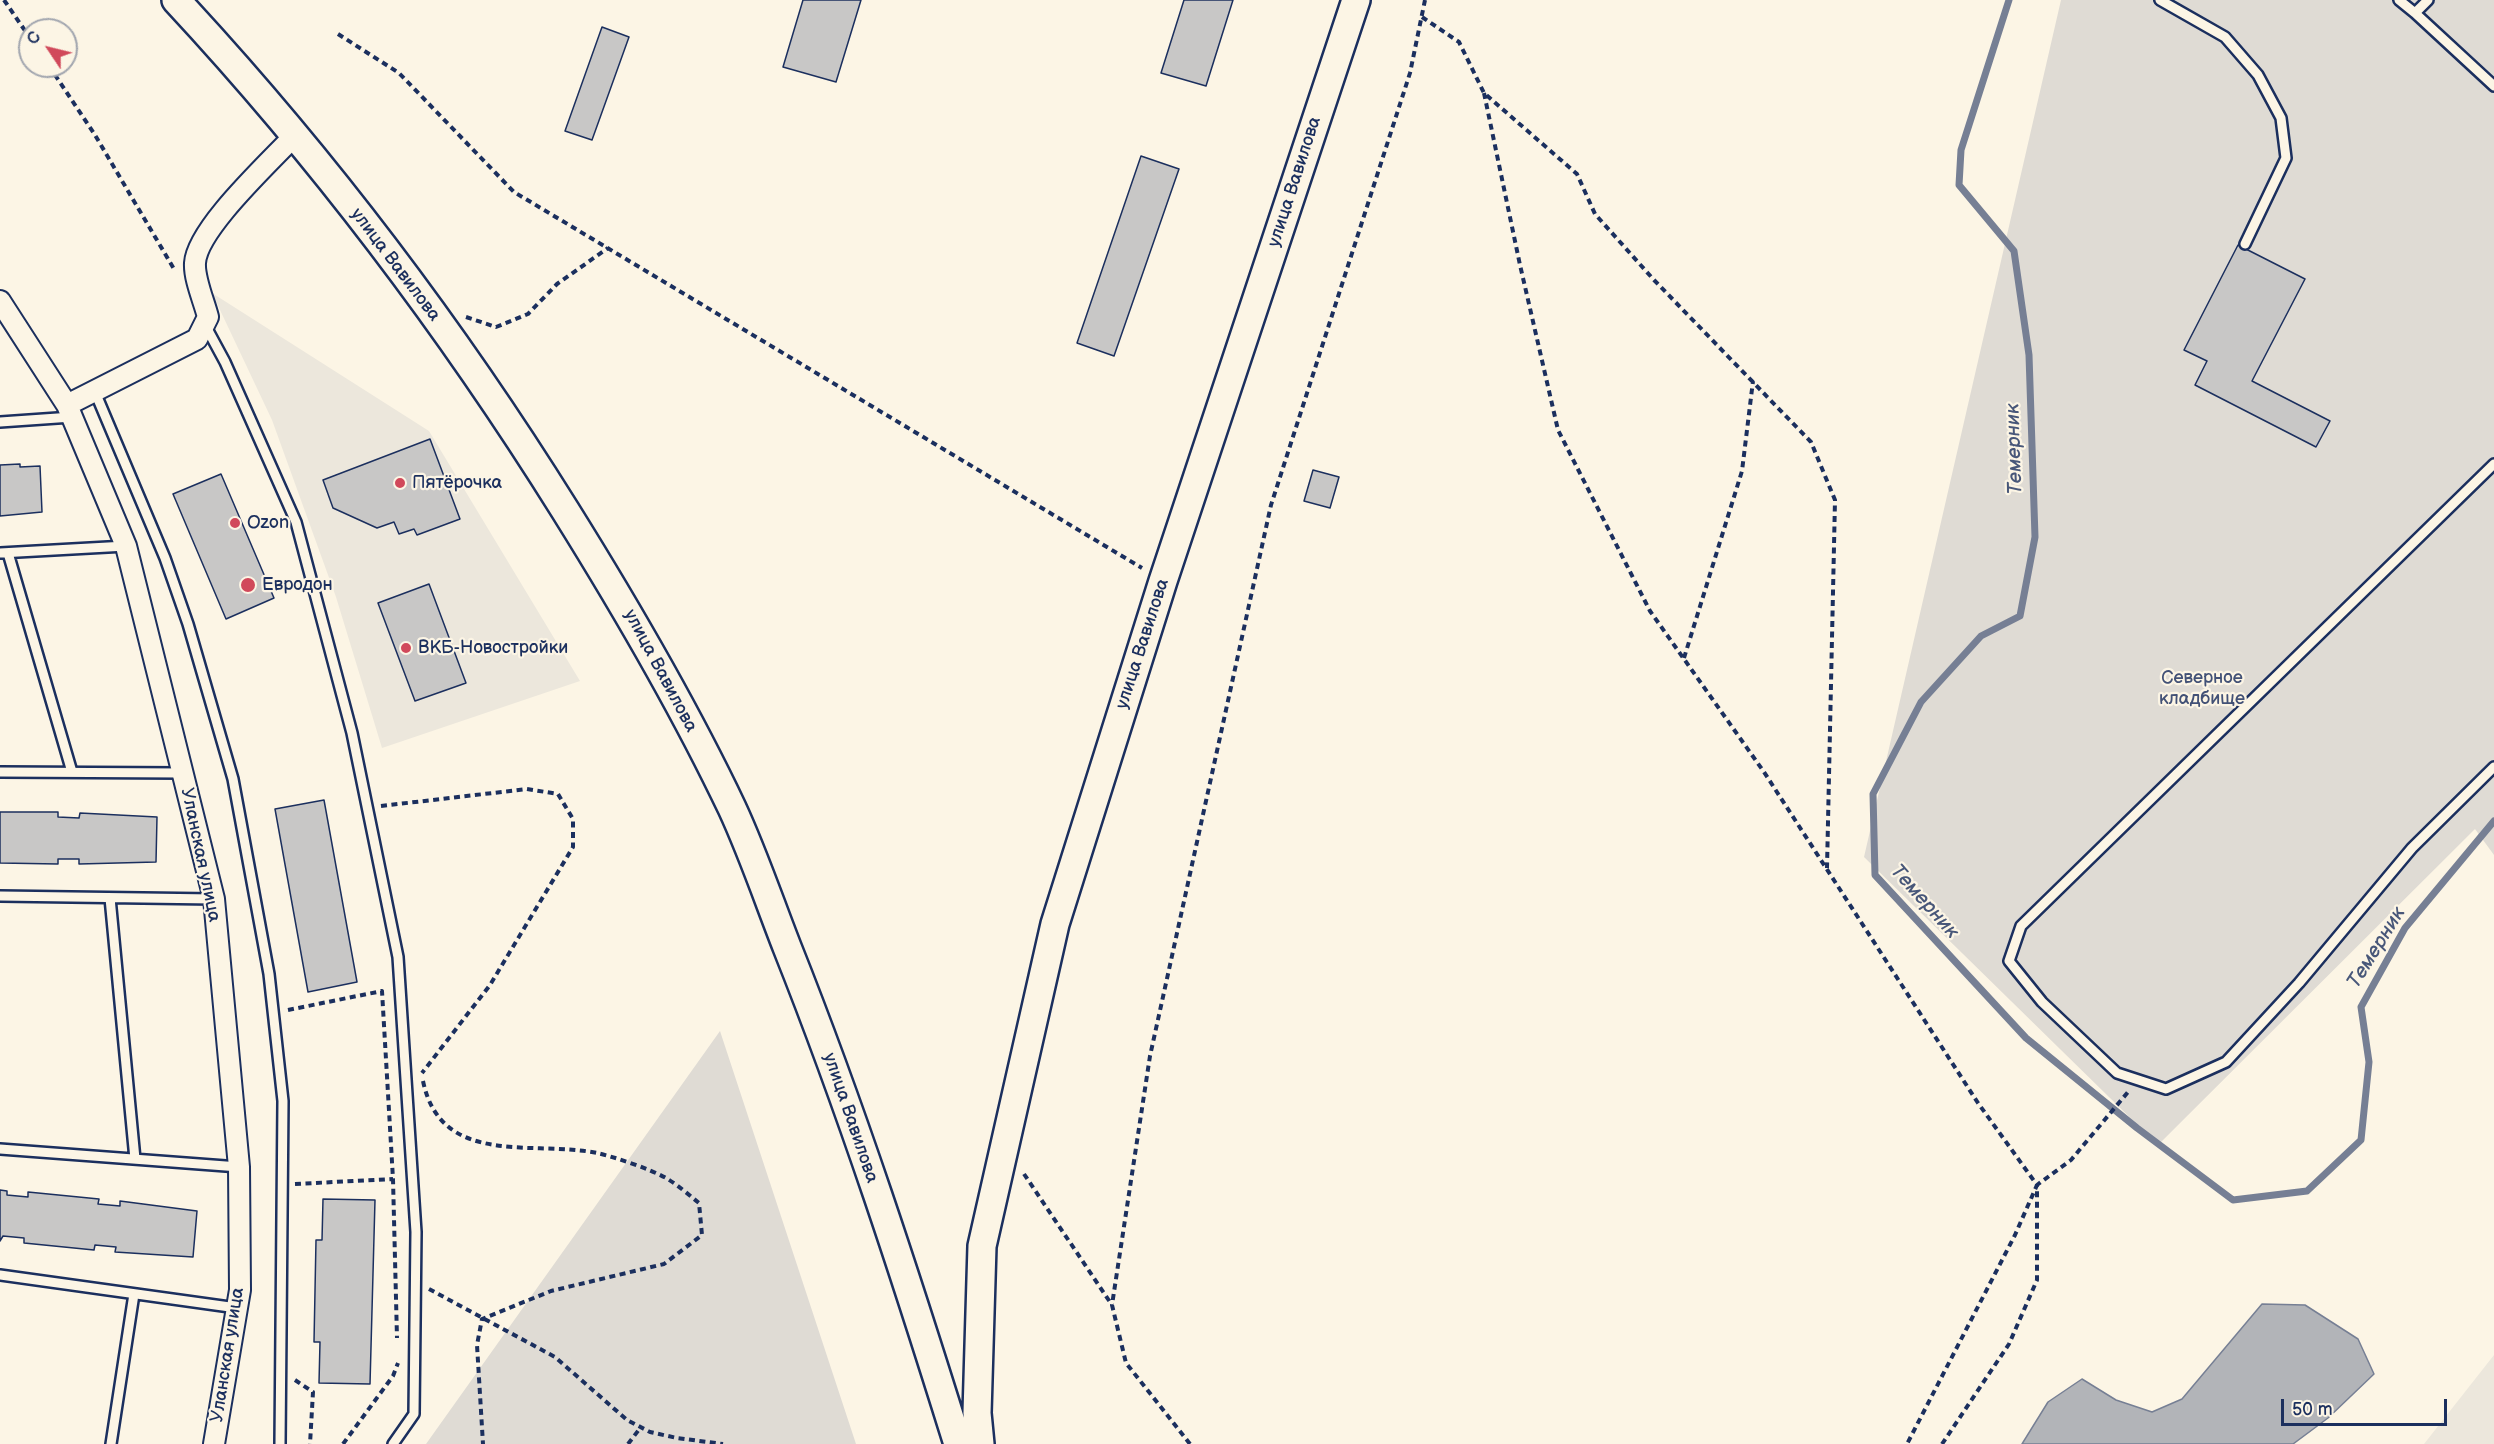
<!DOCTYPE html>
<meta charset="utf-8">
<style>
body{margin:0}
#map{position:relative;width:2494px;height:1444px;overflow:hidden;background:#fcf5e5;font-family:"Balsamiq Sans",sans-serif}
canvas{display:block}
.north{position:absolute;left:18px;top:18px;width:60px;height:60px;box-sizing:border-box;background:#fcf5e5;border:2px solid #a2a6af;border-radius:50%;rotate:305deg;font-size:16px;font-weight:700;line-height:24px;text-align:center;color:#1b2f5e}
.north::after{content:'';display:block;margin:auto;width:21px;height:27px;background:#d1495b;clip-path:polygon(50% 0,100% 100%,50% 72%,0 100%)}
.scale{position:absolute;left:2281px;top:1399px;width:166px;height:27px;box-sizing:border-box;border:3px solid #1b2f5e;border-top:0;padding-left:8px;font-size:18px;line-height:21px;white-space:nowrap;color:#1b2f5e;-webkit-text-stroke:4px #fcf5e5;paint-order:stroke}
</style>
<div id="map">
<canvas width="2494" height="1444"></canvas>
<div class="north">С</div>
<div class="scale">50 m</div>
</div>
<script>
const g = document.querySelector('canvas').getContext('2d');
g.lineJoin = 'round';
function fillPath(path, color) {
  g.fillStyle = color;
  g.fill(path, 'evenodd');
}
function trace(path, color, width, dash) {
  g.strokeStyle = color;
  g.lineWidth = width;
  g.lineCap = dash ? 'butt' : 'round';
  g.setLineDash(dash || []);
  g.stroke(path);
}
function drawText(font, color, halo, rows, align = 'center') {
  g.font = font + ' "Balsamiq Sans",sans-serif';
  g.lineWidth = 4.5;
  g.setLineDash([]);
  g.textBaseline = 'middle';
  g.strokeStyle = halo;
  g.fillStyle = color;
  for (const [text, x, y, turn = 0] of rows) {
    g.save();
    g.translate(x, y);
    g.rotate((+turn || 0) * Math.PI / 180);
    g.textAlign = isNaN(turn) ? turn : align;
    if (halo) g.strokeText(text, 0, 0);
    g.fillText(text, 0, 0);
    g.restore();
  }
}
fillPath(new Path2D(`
 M212,293L429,431L580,681L382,748L336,597L272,420Z
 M2494,1355V1444H2424Z`), '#ece7dc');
fillPath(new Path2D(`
 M2061,0H2494V855L2475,829L2158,1145L1864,857Z
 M720,1031L856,1444H426Z`), '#dfdbd4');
const water = new Path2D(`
 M2262,1304L2305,1305L2358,1339L2374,1374L2328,1418L2293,1444H2022L2048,1402L2082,1379L2116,1400L2152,1412L2182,1399Z`);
fillPath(water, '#b2b4b8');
trace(water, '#767f94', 1.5);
trace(new Path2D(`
 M2009,0L1961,150L1959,185L2014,251L2029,355L2035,537L2020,616L1981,636L1921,702L1873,794L1875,875L2026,1038L2137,1128L2233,1200L2307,1191L2361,1140L2369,1062L2361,1007L2405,928L2494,821`), '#767f94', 7);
const building = new Path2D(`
 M803,0H861L836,82L783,67Z
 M1184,0H1233L1206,86L1161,73Z
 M602,27L629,37L592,140L565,131Z
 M1141,156L1179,169L1114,356L1077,343Z
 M2238,245L2305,279L2252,381L2330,421L2316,447L2195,385L2207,361L2184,350Z
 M430,439L460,519L417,535L414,529L399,534L394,522L377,528L333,508L323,480Z
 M20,464V467L40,466L42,512L0,516V465Z
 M1313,470L1339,477L1330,508L1304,501Z
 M221,474L274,598L226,619L173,494Z
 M429,584L466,683L415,701L378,603Z
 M324,800L357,982L308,992L275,809Z
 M0,812H58V817L79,818L80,813L157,817L156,862L79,864V859H58V864L0,863Z
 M0,1190L7,1191V1195L28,1197V1192L99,1199L98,1204L120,1206V1201L197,1211L193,1257L115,1252L116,1247L95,1245L94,1250L24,1243V1238L3,1236L0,1241Z
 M323,1199L375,1200L370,1384L319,1383L320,1342H314L316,1240H322Z`);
fillPath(building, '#c8c7c6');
trace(building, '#1b2f5e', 1.5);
const lane = new Path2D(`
 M2160,0L2225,37L2258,75L2281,118L2286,158L2245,244
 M2399,0L2415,13
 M2428,0L2415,13L2494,86
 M205,325L225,362L296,522L352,733L398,957L416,1232L414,1414L393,1444
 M95,392L165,558L188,624L233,779L269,974L283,1101L280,1444
 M0,422L72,417
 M2494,464L2021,926L2009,961L2042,1002L2117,1073L2166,1089L2226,1062L2299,983L2412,848L2494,767
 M0,553L126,546
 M8,553L72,772
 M0,772L182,773
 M0,896L214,899
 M110,898L135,1159
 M0,1149L239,1167
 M0,1275L237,1308
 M111,1444L134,1294`);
const street = new Path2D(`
 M0,301L67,405L126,546L214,899L239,1167L240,1290L214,1444
 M67,405L197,339L208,317C204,301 194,279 195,263C197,229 269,163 294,136`);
const secondary = new Path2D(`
 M176,0C322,157 452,329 565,510C625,606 683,705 732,808C753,853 769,901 787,947C852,1110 906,1277 958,1444
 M980,1444L977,1413L982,1246L1055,924L1163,581L1356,0`);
trace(lane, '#1b2f5e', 14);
trace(street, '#1b2f5e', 24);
trace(secondary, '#1b2f5e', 32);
trace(new Path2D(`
 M4,0L30,38
 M1422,17L1459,42L1484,93L1577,174L1595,214L1654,280L1811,442L1835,500L1827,868
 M338,34L399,73L514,192L1142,568
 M49,66L95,135L174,269
 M1484,93L1520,265L1558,430L1650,611L1764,772L1978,1103L2037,1185L2015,1235L1907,1444
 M466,317L496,327L528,314L557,284L608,248
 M1684,658L1742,471L1753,381
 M381,806L527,789L558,794L573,819V847L490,985L422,1073
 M288,1010L382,991L393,1179L397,1338
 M423,1081C441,1168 533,1140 597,1153C615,1157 650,1169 666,1178C678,1185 689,1195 699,1203L702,1235L664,1264L551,1291L482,1319L477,1345L483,1444
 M1024,1174L1112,1305
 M295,1184L393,1179
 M429,1289L555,1357L627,1420L650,1432L677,1438L723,1444
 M295,1380L313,1392L310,1444
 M343,1444L393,1376L398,1363
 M628,1444L641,1427
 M1190,1444L1126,1363L1112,1305L1150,1056L1271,505L1410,73L1425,0
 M1942,1444L2009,1344L2037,1280V1185L2071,1160L2128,1092`), '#1b2f5e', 4, [6, 4.5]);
trace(lane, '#fcf5e5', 9);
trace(street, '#fcf5e5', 20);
trace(secondary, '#fcf5e5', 27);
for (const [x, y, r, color] of [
 [400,483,6,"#d1495b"],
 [235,523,6,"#d1495b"],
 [248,585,8,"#d1495b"],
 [406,648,6,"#d1495b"]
]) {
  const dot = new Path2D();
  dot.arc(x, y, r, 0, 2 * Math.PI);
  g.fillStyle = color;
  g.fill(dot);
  trace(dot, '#fcf5e5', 2);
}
drawText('18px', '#1b2f5e', '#fcf5e5', [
 ["улица Вавилова",1295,182,-72],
 ["улица Вавилова",395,265,53],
 ["улица Вавилова",1143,644,-72],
 ["улица Вавилова",660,671,62],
 ["Уланская улица",200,855,78],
 ["улица Вавилова",850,1118,71],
 ["Уланская улица",228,1355,-81]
]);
drawText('18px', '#1b2f5e', '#fcf5e5', [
 ["Пятёрочка",412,483],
 ["Ozon",247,523],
 ["Евродон",262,585],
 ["ВКБ-Новостройки",418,648]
], 'left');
drawText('18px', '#425176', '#fcf5e5', [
 ["Северное",2202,678],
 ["кладбище",2202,699]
]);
drawText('italic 20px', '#485779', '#fcf5e5', [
 ["Темерник",2015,449,-92],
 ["Темерник",1924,902,48],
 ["Темерник",2377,948,-58]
]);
</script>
